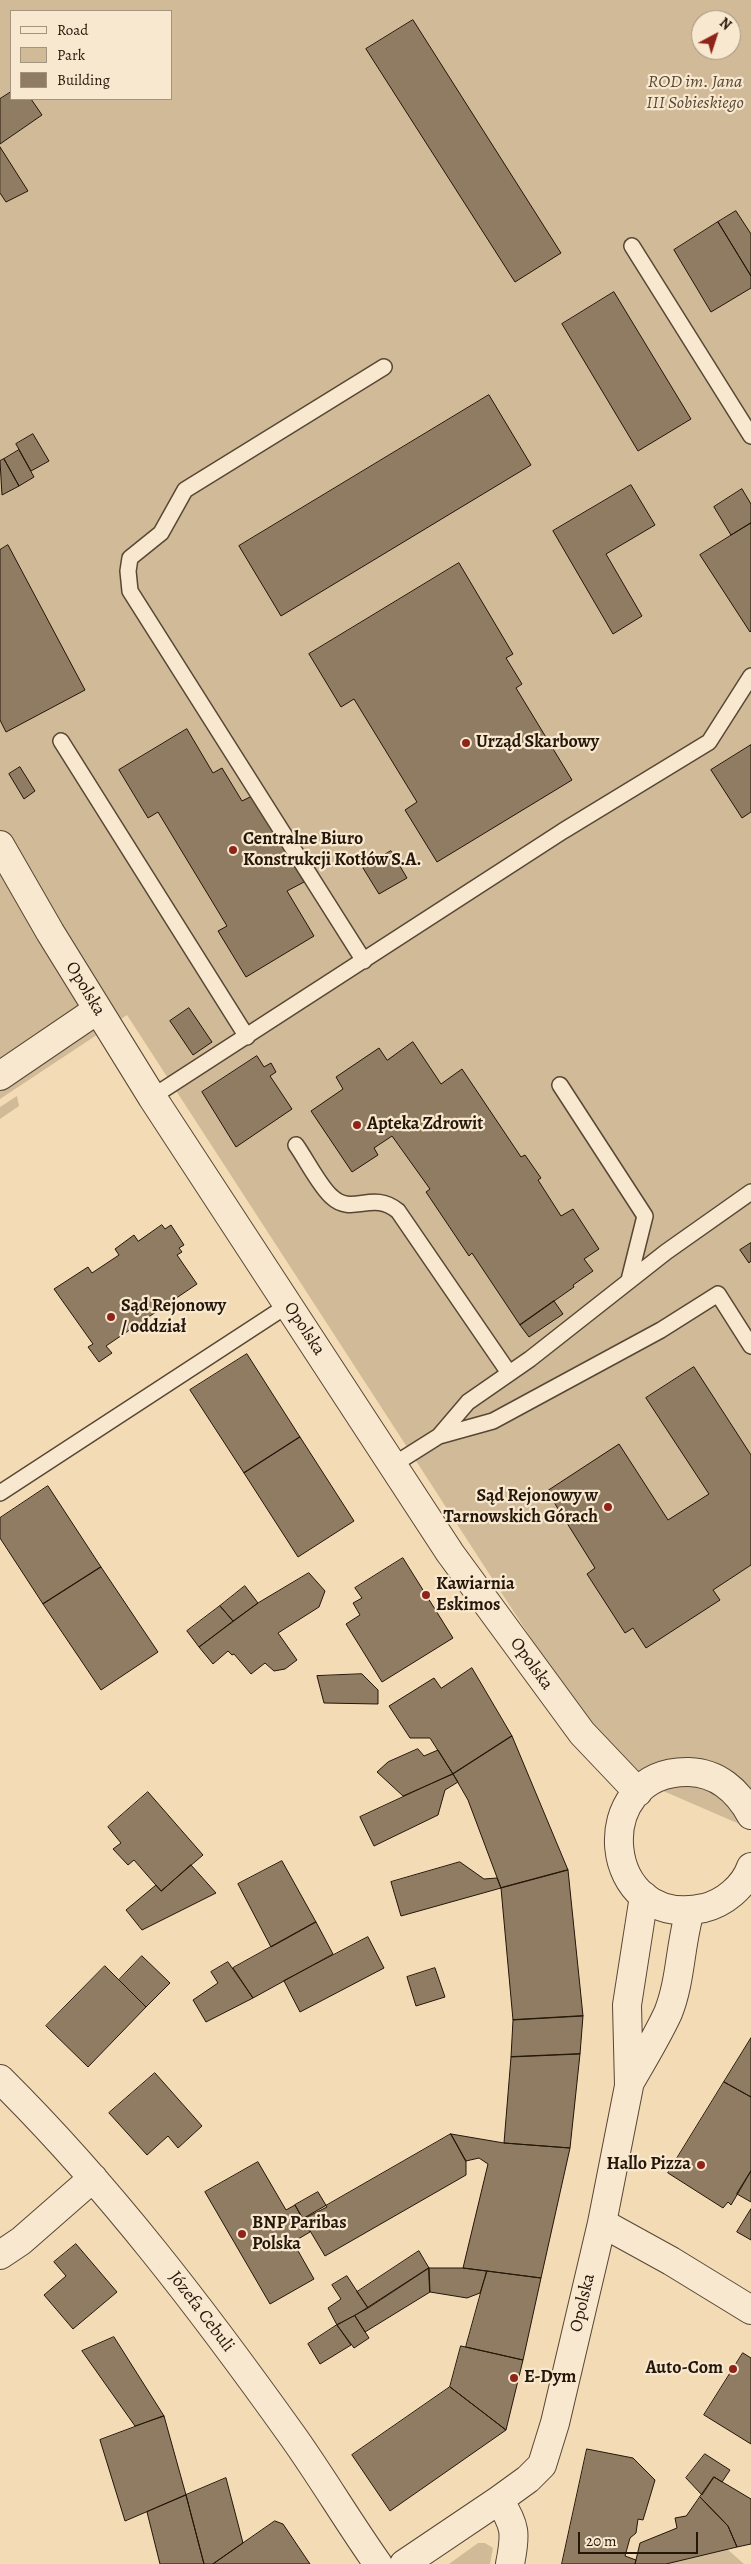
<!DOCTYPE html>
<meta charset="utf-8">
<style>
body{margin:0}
#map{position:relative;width:751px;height:2564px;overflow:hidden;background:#f3dbb5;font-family:Alegreya,serif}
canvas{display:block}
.legend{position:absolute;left:10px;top:10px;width:162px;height:90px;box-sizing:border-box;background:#f7e8cf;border:1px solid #a39480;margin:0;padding:6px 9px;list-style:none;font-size:15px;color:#241609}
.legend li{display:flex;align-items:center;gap:10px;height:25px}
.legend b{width:25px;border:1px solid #a39480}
.north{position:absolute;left:691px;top:10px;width:50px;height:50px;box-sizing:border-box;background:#f7e8cf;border:1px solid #a39480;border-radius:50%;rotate:40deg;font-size:14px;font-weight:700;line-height:20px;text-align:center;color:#241609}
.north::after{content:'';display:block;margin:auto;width:18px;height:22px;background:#8f2418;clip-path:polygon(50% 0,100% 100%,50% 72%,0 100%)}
.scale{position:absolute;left:578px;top:2532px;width:120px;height:22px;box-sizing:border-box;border:2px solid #241609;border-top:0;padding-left:6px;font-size:15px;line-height:18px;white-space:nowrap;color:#241609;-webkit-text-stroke:4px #f7e8cf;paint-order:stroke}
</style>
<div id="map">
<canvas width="751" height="2564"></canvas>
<ul class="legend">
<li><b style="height:6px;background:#f7e8cf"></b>Road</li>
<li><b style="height:14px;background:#d0ba98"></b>Park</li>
<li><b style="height:14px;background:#907c62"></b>Building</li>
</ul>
<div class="north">N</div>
<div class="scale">20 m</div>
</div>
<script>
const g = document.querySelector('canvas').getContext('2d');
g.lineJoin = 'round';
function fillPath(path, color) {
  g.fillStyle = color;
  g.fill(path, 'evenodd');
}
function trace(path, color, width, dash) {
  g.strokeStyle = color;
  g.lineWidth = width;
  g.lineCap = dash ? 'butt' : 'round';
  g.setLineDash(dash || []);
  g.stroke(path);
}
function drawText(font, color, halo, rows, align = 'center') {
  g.font = font + ' Alegreya,serif';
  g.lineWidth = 4.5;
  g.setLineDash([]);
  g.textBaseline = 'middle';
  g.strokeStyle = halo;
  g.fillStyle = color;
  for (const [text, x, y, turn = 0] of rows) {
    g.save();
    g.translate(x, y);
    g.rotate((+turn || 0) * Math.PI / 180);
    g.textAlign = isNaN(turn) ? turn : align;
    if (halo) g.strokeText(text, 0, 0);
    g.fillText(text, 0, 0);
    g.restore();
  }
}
fillPath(new Path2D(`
 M0,0H751V1829L617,1771L127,1015L0,1099ZM11,11H171V99H11ZM701,20H731V50H701Z
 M17,1096L19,1106L0,1119V1107Z
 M478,2543H485L493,2548L490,2564H449Z
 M727,2549L744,2564H666Z`), '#d0ba98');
const building = new Path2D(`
 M413,20L561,253L515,282L366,49Z
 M11,92V99H31L42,115L0,144V99Z
 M0,147L28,191L6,202L0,193Z
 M736,211L751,234V276L718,222Z
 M718,222L751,276V288L711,312L674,250Z
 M614,292L691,419L638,451L562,324Z
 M489,395L531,465L281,616L239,546Z
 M33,434L49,461L31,471L16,444Z
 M19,450L34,477L19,486L4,459Z
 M4,459L19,486L2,495L0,461Z
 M631,485L655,525L606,554L642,616L613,634L553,531Z
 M742,489L751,504V523L731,535L714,507Z
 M751,523V631L750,632L700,555Z
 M8,545L85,690L6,732L0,720V550Z
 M459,563L513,654L506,658L522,684L516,688L572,780L437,862L405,810L417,802L354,699L341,707L309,654Z
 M187,729L213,773L222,768L242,801L252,796L304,882L287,891L314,936L246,977L218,931L227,926L158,812L148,818L119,770Z
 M751,745V812L742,818L711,770Z
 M20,767L35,791L24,799L9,774Z
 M391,851L407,878L379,894L363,868Z
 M189,1008L212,1042L193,1055L170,1021Z
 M413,1042L441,1084L462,1069L521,1157L525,1155L541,1178L538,1180L561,1216L573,1209L599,1249L584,1259L593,1271L573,1285L574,1287L520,1325L472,1253L469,1256L426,1192L430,1189L392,1136L374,1148L378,1155L352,1172L311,1111L343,1089L336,1077L379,1048L387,1060Z
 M257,1056L264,1067L271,1063L276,1072L270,1076L292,1109L236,1147L202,1092Z
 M162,1225L165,1229L171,1225L184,1245L179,1248L182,1252L177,1255L197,1284L106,1346L112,1353L99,1362L88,1347L93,1344L54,1289L88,1267L92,1273L119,1255L115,1249L134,1235L138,1241Z
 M751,1243V1261L749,1263L740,1250Z
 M554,1301L563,1314L529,1337L520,1325Z
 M247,1354L300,1437L244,1473L190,1390Z
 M694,1367L751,1455V1565L713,1590L720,1600L646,1648L633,1628L625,1633L587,1574L595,1568L547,1491L619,1444L668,1520L709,1494L646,1398Z
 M300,1437L354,1521L298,1557L244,1473Z
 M48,1486L101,1567L43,1604L0,1538V1518Z
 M403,1558L453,1638L382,1682L346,1624L360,1615L353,1603L362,1598L355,1588Z
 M101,1567L158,1652L101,1690L43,1604Z
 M309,1573L325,1591L319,1607L278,1633L297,1660L285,1669L274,1671L265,1663L251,1674L234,1654L232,1655L228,1651L213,1664L199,1647L258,1603Z
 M245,1586L258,1603L233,1621L220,1606Z
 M220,1606L233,1621L199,1647L187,1631Z
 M472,1668L512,1736L453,1774L430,1738H410L389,1706L434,1678L441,1688Z
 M362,1674L378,1690V1704L324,1703L317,1676Z
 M512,1736L568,1870L501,1888L468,1800L453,1774Z
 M418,1749L424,1756L438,1750L453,1774L403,1796L377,1772L388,1762Z
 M453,1774L458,1782L445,1790L438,1815L374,1846L360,1817Z
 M148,1792L203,1855L161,1891L134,1860L128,1865L113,1849L121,1843L108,1827Z
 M282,1861L316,1922L271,1947L238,1884Z
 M460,1862L484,1879L497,1878L501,1888L401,1916L391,1882Z
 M191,1865L216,1893L142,1930L126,1910L156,1885L161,1891Z
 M568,1870L583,2016L513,2020L501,1888Z
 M316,1922L333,1954L253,1998L233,1968Z
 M368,1937L384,1968L300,2012L284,1981Z
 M142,1956L170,1983L146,2007L119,1980Z
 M228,1962L253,1998L206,2022L193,2000L218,1983L211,1972Z
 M105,1966L146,2007L88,2067L46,2026Z
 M435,1968L445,1997L416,2006L407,1977Z
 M583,2016L580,2054L511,2057L513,2020Z
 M751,2038V2097L724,2082Z
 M580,2054L570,2148L504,2143L511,2057Z
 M155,2073L202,2126L178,2148L168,2136L147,2155L109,2113Z
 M724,2082L751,2097V2171L731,2205L728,2202L723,2208L668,2173Z
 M451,2134L504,2143L570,2148L541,2278L463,2268L488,2164L479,2158L466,2161Z
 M451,2134L466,2161V2175L325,2256L303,2219Z
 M258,2162L286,2210L295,2205L310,2232L293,2242L314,2279L270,2304L205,2192Z
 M751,2171V2202L737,2194Z
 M318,2192L327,2207L303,2219L295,2205Z
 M751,2209V2240L737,2232Z
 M76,2244L117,2292L73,2329L44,2295L66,2276L54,2262Z
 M419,2251L429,2268L368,2308L357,2292Z
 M429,2268L430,2292L365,2332L355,2316Z
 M429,2268H463L487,2271L480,2293L467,2298L430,2292Z
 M487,2271L541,2278L523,2360L466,2347Z
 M347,2276L368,2308L337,2325L328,2308L341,2299L332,2285Z
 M355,2316L369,2338L354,2348L337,2325Z
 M337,2325L351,2345L320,2364L308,2344Z
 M114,2337L164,2416L135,2426L82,2351Z
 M461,2346L523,2360L506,2430L450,2387Z
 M743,2353L751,2358V2444L704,2415Z
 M450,2387L506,2430L390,2511L352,2455Z
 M164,2416L186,2495L125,2521L100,2440Z
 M587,2449L633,2458L655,2480L643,2520L638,2519L636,2533L630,2538L625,2556L636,2560L635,2564H562Z
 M705,2454L730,2470L722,2482L714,2477L702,2495L686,2478Z
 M714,2477L751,2499V2544L737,2547L728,2526L700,2497Z
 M226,2478L243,2543L213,2564H204L186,2495Z
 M186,2495L204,2564H160L147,2512Z
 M700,2497L728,2526L737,2547L666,2564H635L640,2543L677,2528L675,2518L686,2516Z
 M275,2521L283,2524L310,2564H213Z`);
fillPath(building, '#907c62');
trace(building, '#241609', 1);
const service = new Path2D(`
 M632,246L751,436
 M61,741L247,1037
 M364,961L130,591L128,571L130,558L161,533L185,490L384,367
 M560,1085L645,1216L629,1280
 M152,1097L563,831L709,742L751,676
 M296,1145C306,1159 320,1187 332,1197C352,1216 373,1190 398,1211L509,1373
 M439,1436L468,1402L530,1359L666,1252L751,1192
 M393,1465L439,1436L493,1421L661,1330L718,1294L751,1346
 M0,1493L288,1305`);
const minor = new Path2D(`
 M0,2079C110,2188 204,2312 294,2438C323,2479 349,2523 378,2564
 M629,2084C642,2061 657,2037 668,2013C681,1981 680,1944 690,1911
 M602,2223L671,2261L751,2310
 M0,2255L21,2241L93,2178
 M499,2500L528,2479L542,2465L555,2423L602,2223L629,2086L627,2005L644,1896
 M404,2564L499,2500C516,2526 516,2534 510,2564`);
const tertiary = new Path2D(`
 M0,845L50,932L152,1097L450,1553L582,1733L638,1792
 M0,1076L97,1010
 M751,1815C738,1791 718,1773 689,1772C587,1770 600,1931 704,1908C724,1903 744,1887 751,1867`);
trace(service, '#584734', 18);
trace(minor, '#584734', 30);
trace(tertiary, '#584734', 30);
trace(service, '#f7e8cf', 15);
trace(minor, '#f7e8cf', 28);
trace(tertiary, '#f7e8cf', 28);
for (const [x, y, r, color] of [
 [466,743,5,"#8f2418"],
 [233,850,5,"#8f2418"],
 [357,1125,5,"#8f2418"],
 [111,1317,5,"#8f2418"],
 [608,1507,5,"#8f2418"],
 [426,1595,5,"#8f2418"],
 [701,2165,5,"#8f2418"],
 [242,2234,5,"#8f2418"],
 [733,2369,5,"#8f2418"],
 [514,2378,5,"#8f2418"]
]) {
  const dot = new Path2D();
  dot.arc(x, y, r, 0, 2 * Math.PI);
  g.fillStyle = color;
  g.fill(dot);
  trace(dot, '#f7e8cf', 2);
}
drawText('italic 18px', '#584734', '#f7e8cf', [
 ["ROD im. Jana",695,83],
 ["III Sobieskiego",695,104]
]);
drawText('bold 18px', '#241609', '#f7e8cf', [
 ["Urząd Skarbowy",476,743],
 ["Centralne Biuro",243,840],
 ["Konstrukcji Kotłów S.A.",243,861],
 ["Apteka Zdrowit",367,1125],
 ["Sąd Rejonowy",121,1307],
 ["/ oddział",121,1328],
 ["Sąd Rejonowy w",598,1497,"right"],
 ["Tarnowskich Górach",598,1518,"right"],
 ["Kawiarnia",436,1585],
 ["Eskimos",436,1606],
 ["Hallo Pizza",691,2165,"right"],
 ["BNP Paribas",252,2224],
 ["Polska",252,2245],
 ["Auto-Com",723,2369,"right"],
 ["E-Dym",524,2378]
], 'left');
drawText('18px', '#241609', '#f7e8cf', [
 ["Opolska",85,989,59],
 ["Opolska",304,1329,57],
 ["Opolska",531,1664,54],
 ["Opolska",583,2303,-77],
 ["Józefa Cebuli",201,2312,53]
]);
</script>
